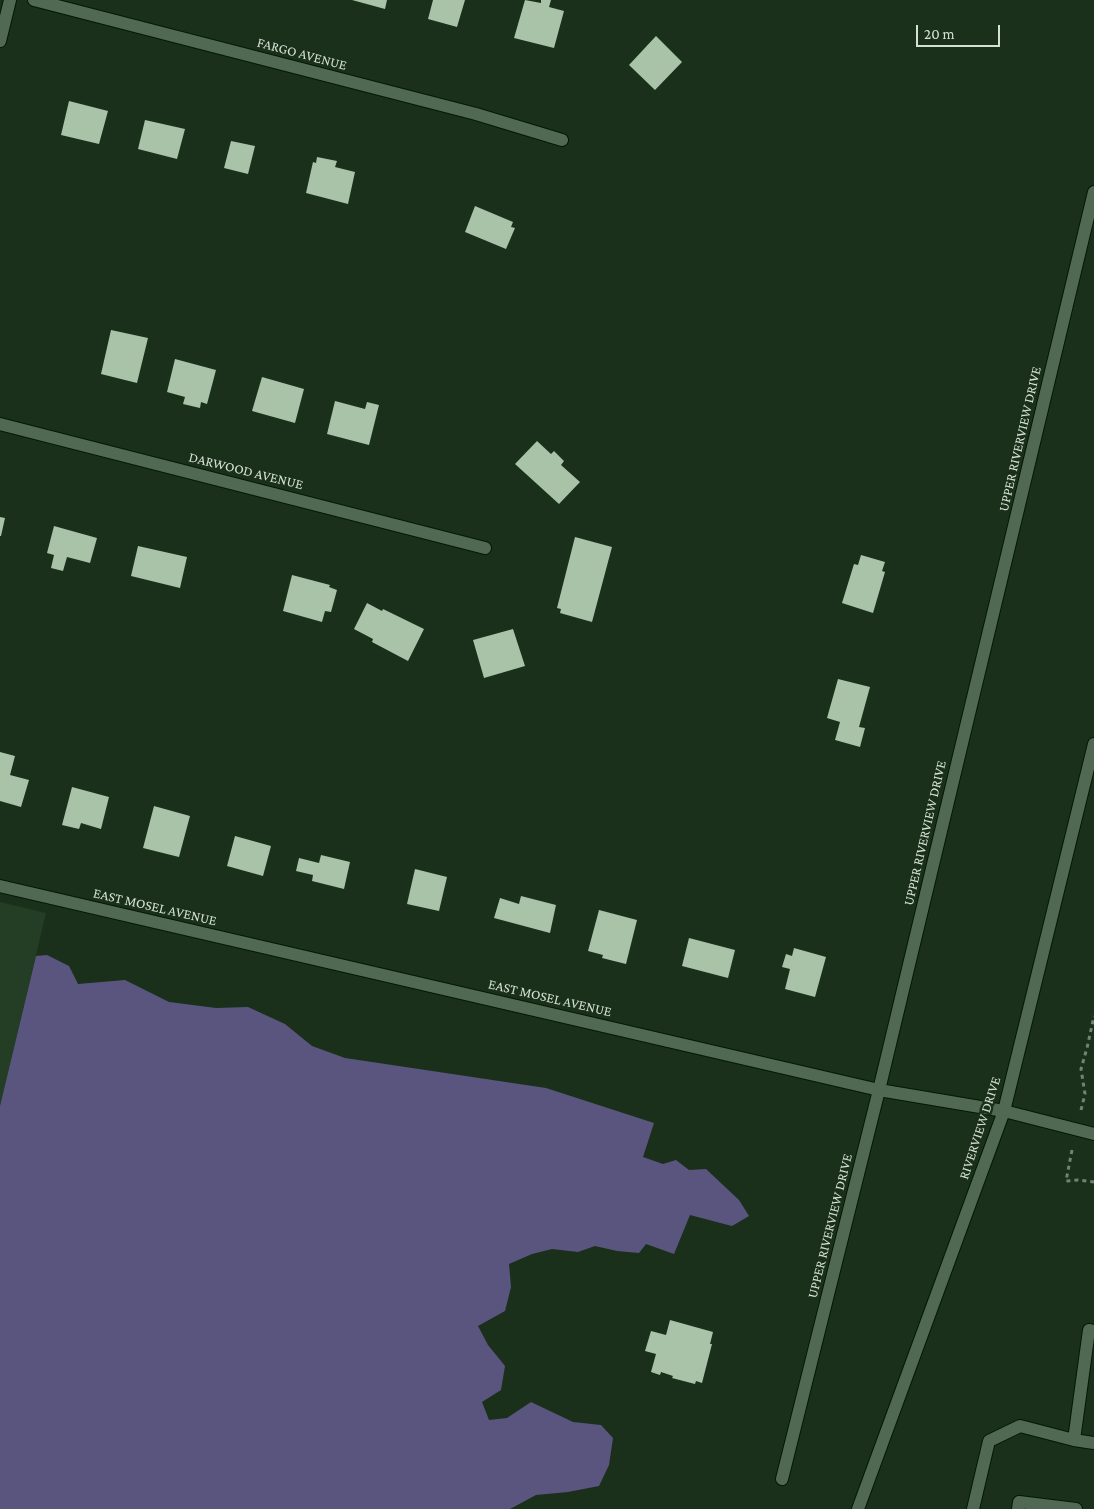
<!DOCTYPE html>
<style>
body{margin:0}
#map{position:relative;width:1094px;height:1509px;overflow:hidden;background:#1a301b;font-family:"Crimson Pro",serif}
canvas{display:block}
.scale{position:absolute;left:916px;top:25px;width:84px;height:22px;box-sizing:border-box;border:2px solid #d3e0d3;border-top:0;padding-left:6px;font-size:15px;line-height:18px;white-space:nowrap;color:#d3e0d3;-webkit-text-stroke:4px #1a301b;paint-order:stroke}
</style>
<div id="map">
<canvas width="1094" height="1509"></canvas>
<div class="scale">20 m</div>
</div>
<script>
const g = document.querySelector('canvas').getContext('2d');
g.lineJoin = 'round';
function fillPath(path, color) {
  g.fillStyle = color;
  g.fill(path, 'evenodd');
}
function trace(path, color, width, dash) {
  g.strokeStyle = color;
  g.lineWidth = width;
  g.lineCap = dash ? 'butt' : 'round';
  g.setLineDash(dash || []);
  g.stroke(path);
}
function drawText(font, color, halo, rows, align = 'center') {
  g.font = font + ' "Crimson Pro",serif';
  g.lineWidth = 5;
  g.setLineDash([]);
  g.textBaseline = 'middle';
  g.strokeStyle = halo;
  g.fillStyle = color;
  for (const [text, x, y, turn = 0] of rows) {
    g.save();
    g.translate(x, y);
    g.rotate((+turn || 0) * Math.PI / 180);
    g.textAlign = isNaN(turn) ? turn : align;
    if (halo) g.strokeText(text, 0, 0);
    g.fillText(text, 0, 0);
    g.restore();
  }
}
fillPath(new Path2D(`
 M0,902L46,913L0,1106Z`), '#233e25');
fillPath(new Path2D(`
 M47,955L69,966L78,984L125,980L169,1002L216,1008L248,1007L285,1024L312,1046L345,1058L546,1088L654,1123L643,1157L663,1164L676,1160L689,1170L706,1169L739,1200L749,1216L732,1226L690,1215L674,1254L646,1244L639,1253L617,1251L595,1246L578,1252L552,1249L532,1254L509,1264L511,1287L505,1311L478,1326L488,1345L505,1366L501,1390L482,1402L489,1420L507,1418L531,1402L573,1422L601,1425L613,1438L609,1465L599,1486L568,1492L536,1495L510,1509H0V1106L36,956Z`), '#5a557f');
fillPath(new Path2D(`
 M352,0H387L385,9Z
 M433,0H465L457,27L428,19Z
 M525,0L541,3V0H551L549,7L564,11L554,48L514,38Z
 M656,36L682,62L655,90L629,65Z
 M69,101L108,111L99,144L61,135Z
 M145,120L185,129L177,159L138,149Z
 M231,141L255,146L248,174L224,168Z
 M317,157L337,161L335,167L355,172L348,204L306,193L313,162L316,163Z
 M475,206L513,222L511,227L515,228L506,249L465,232Z
 M111,330L148,338L137,383L101,374Z
 M175,359L216,370L207,404L201,402L200,408L183,404L185,397L167,392Z
 M262,377L304,389L295,423L252,411Z
 M335,401L365,409L367,402L379,405L369,445L327,434Z
 M537,441L551,454L554,451L564,461L561,465L580,482L559,504L515,464Z
 M0,517L5,518L1,536H0Z
 M54,526L97,538L90,563L67,557L63,571L51,568L54,555L47,553Z
 M575,537L612,547L592,622L560,613L561,609L557,608Z
 M138,546L187,557L180,588L131,576Z
 M861,555L885,562L882,571L885,572L873,613L842,603L854,564L858,565Z
 M292,575L330,585L329,587L337,590L331,612L325,611L322,622L283,611Z
 M367,603L382,611L383,609L424,629L408,661L372,642L373,639L354,629Z
 M513,629L525,666L484,678L473,640Z
 M838,679L870,687L859,727L865,728L860,747L835,740L840,722L827,718Z
 M0,752L15,756L10,775L29,780L21,807L0,801Z
 M72,787L109,797L101,829L81,823L79,829L62,825Z
 M154,806L190,816L179,857L143,848Z
 M235,836L271,846L263,876L227,866Z
 M321,855L350,862L344,889L312,881L313,875L296,871L299,858L319,863Z
 M415,869L447,877L439,911L407,904Z
 M521,896L556,905L550,933L494,918L500,898L519,904Z
 M599,910L637,920L626,964L602,958L603,955L588,951Z
 M689,938L735,950L728,978L682,966Z
 M794,948L826,957L815,997L785,989L790,969L782,967L786,954L792,956Z
 M670,1320L713,1332L710,1344H712L702,1383L696,1381L695,1384L672,1378L673,1376L661,1372L660,1375L651,1372L656,1354L645,1351L651,1331L666,1335Z`), '#a8c3a8');
const lane = new Path2D(`
 M1074,1440L1089,1330L1094,1331
 M973,1509L989,1441L1020,1426L1074,1440L1094,1443
 M1018,1509L1019,1502L1076,1509`);
const street = new Path2D(`
 M34,0L476,114L562,140
 M0,41L10,0
 M0,424L485,548
 M0,886L879,1090L1004,1111L1094,1134
 M782,1479L879,1090L1094,192`);
const secondary = new Path2D(`
 M858,1509L1004,1111L1094,744`);
trace(lane, '#041805', 14);
trace(street, '#041805', 14);
trace(secondary, '#041805', 14);
trace(new Path2D(`
 M1081,1110L1085,1094L1081,1069L1087,1048L1094,1016
 M1072,1150L1066,1181L1078,1180L1094,1182`), '#718371', 3, [4, 4]);
trace(lane, '#516952', 12);
trace(street, '#516952', 12);
trace(secondary, '#516952', 12);
drawText('14px', '#d3e0d3', '#1a301b', [
 ["FARGO AVENUE",302,54,15],
 ["UPPER RIVERVIEW DRIVE",1020,439,-77],
 ["DARWOOD AVENUE",246,471,14],
 ["UPPER RIVERVIEW DRIVE",925,833,-77],
 ["EAST MOSEL AVENUE",155,907,13],
 ["EAST MOSEL AVENUE",550,998,13],
 ["RIVERVIEW DRIVE",980,1128,-72],
 ["UPPER RIVERVIEW DRIVE",830,1226,-76]
]);
</script>
